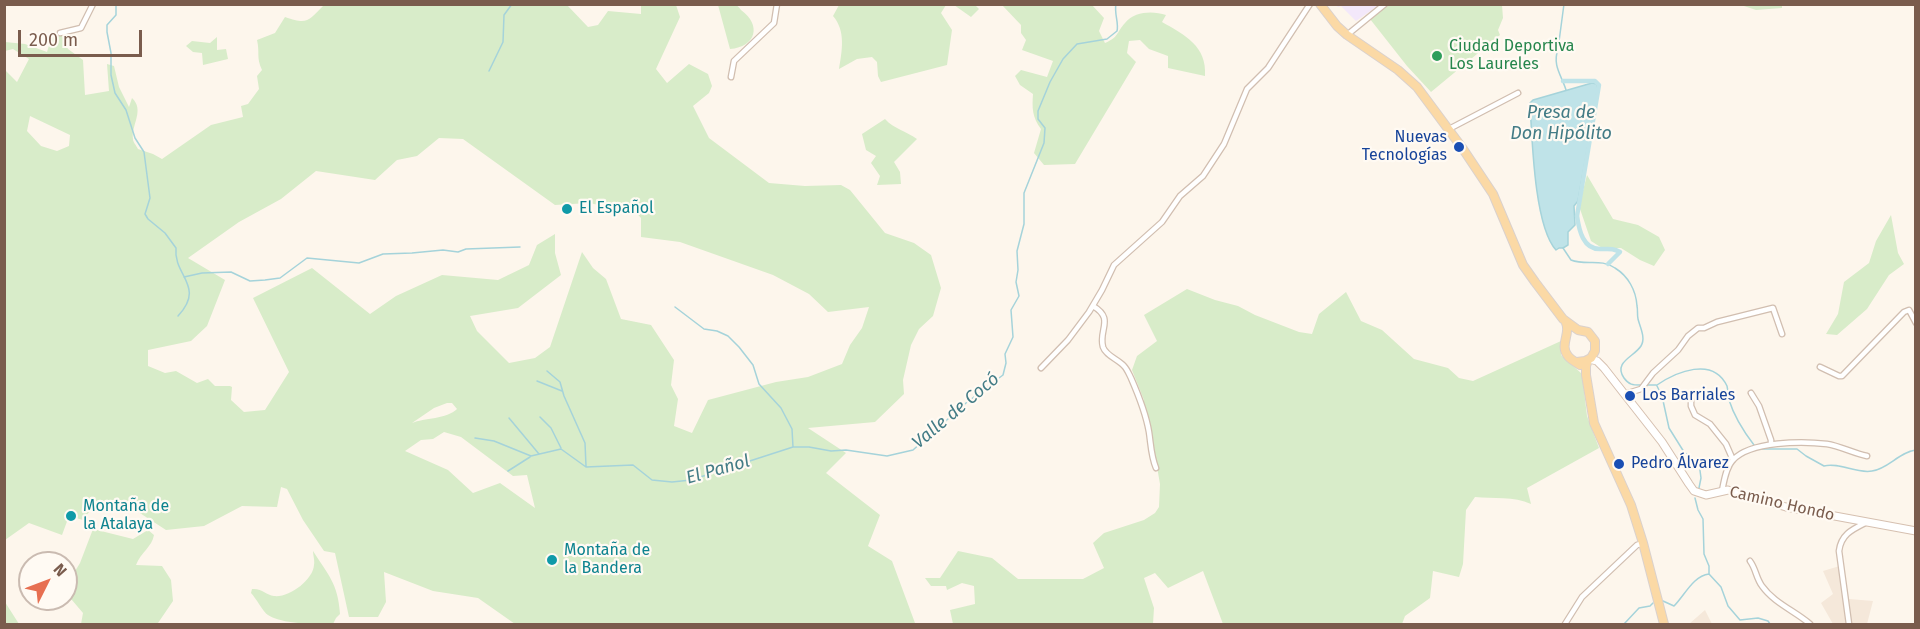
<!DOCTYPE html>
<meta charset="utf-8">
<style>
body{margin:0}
#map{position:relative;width:1920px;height:629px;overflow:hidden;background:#fdf6ec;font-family:"Fira Sans",sans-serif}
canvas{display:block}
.frame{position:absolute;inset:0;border:6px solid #7a5c4d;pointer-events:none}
.north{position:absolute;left:18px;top:551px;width:60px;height:60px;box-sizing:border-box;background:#fffaf3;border:2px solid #cabbb1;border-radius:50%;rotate:48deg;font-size:16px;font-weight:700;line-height:24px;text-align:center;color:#7a5c4d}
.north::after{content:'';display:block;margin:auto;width:21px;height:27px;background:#e76f51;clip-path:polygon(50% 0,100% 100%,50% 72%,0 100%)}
.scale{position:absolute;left:18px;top:30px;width:124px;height:27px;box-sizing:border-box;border:3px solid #7a5c4d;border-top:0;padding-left:8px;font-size:18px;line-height:21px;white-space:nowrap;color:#7a5c4d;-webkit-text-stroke:4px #fffaf3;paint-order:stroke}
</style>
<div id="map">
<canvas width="1920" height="629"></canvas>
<div class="frame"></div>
<div class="north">N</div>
<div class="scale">200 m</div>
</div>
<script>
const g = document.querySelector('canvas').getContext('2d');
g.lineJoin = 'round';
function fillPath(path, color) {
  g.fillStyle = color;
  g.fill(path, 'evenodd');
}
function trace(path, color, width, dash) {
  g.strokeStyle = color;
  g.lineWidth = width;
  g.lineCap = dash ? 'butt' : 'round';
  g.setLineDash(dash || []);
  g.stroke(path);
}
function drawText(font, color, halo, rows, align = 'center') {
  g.font = font + ' "Fira Sans",sans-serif';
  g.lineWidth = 4.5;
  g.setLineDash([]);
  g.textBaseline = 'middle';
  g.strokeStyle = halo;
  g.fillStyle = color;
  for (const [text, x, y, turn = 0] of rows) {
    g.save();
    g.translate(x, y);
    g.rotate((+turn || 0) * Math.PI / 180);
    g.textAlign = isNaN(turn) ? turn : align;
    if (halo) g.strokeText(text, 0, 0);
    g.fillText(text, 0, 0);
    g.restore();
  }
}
fillPath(new Path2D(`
 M1843,565L1849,599L1873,601L1867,624H1833L1821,603L1833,594L1823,571Z
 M1705,610L1712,624H1689Z`), '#f5e8da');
fillPath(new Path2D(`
 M1336,5H1379L1356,21L1341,6L1338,7Z`), '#f3e8fa');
fillPath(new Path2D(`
 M324,5H567L588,27L598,25L608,11L641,14V5H676L680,17L656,69L667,83L689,64L708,74L712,86L709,93L693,106L709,138L769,183L805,186L841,185L850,190L885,233L914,243L931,255L941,288L933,316L919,329L911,345L903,380L904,394L875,422L808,428L846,453L826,473L880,515L868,546L892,561L915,623L949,624H515L478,598L433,591L384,572L386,602L378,617H349L335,553L324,551L303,520L287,489L281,487L277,507L242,506L204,526L166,530L126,504L96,503L83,520L69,516L62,535L29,523L5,540V70L17,82L29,59L13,49L5,51V42L25,44L47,52L52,36H62L68,49L83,60L85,95L109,91L107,64L114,66L119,87L129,107L132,98C145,110 131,125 133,139C133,142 136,145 138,149L153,154L162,159L211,125L243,117L241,106L248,104L259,89L257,76L262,70C256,57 260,53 257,40L275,33L285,17C308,25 308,21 324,5ZM30,116L70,135L69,146L57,151L41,146L27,131ZM439,138L463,139L555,205L589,203L599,205L619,202L630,206L641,218V237L680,242L773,275L809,294L828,312L869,307L862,328L850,345L842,364L808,377L776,382L708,400L692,433L674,426L678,399L671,385L674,360L651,325L621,319L606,279L593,268L582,252L550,347L535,358L509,363L477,331L470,316L518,308L561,275L555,253V234L537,245L529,265L498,280L442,275L396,296L370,314L312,268L253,298L289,372L265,410L244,412L231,400L232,387L230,386H215L208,379L197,383L176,371L165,373L148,366V350L191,341L207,326L225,280L188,258L239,222L281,199L316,171L375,180L397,160L417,156ZM447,403H452L457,409C447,419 424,418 412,423L434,408ZM444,432L461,437L513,476L527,475L535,508L500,483L473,493L448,470L405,451L421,440L433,439Z
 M718,5C723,5 729,4 733,4C737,5 739,7 741,10C762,25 756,47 730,49Z
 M839,5H946L941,13L952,30L947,65L881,82L878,76L877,62L872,57L857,59L839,69C842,51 846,31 833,16Z
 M954,5H975L979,9L971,17Z
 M1002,5H1092L1104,18L1099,31L1105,43C1119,37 1116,33 1125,23C1135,11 1153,11 1166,15L1162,22C1185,35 1207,46 1205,76L1168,68V56L1149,49L1140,40L1129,41L1127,53L1136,62L1075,164L1044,165L1034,153L1041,129C1032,117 1032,108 1033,94L1020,85L1015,76L1021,70L1047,77L1053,61L1022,50L1026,40L1021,33V25Z
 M1502,5L1503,18L1498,30L1500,35L1431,92L1407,66L1370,19L1389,5Z
 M1741,5H1782V8L1756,10Z
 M217,37V50L226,49L228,59L203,65L202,53L193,52L186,46L192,41L210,43Z
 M885,119C894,129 906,131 917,139L894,162L900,172L901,184L877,185L880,176L871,163L876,156L866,150L862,134Z
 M1587,175L1613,219L1638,225L1659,237L1665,250L1654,266L1640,260L1621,248H1602L1591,241L1579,206Z
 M1891,215L1898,253L1904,264L1889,275L1867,309L1837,335L1826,334L1838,314L1844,282L1869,263L1876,241Z
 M1187,289L1215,300L1238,306L1255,315L1299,332L1312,334L1319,314L1346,292L1361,321L1382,330L1414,359L1448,368L1459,378L1473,381L1561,341V355L1582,374L1587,416L1599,448L1527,488L1531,504C1514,496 1493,499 1475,497L1466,510L1463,564L1459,577L1433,571L1430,598L1405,616L1402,624H1223L1203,571L1168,588L1155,573L1144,578L1154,608L1153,624H953L950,610L975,604L974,586L962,583L947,590L946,586H931L925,578H940L958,551L992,558L1018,579H1083L1104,568L1093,543L1104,533L1144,520L1155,513L1159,507L1160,484L1150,427L1141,405L1144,400L1132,370L1137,356L1157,341L1144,315Z
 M93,529L133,539L148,530L154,535C152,547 141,552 136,565L162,566L171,580L173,601L158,623L81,624L83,613L66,593V586L80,563Z
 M313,551C328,575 338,583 340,614L336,618L333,624C318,625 281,624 268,615C263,612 256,598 251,593L252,589C262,588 266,595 274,596C289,598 313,580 314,565C315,561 313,555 313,551Z
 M5,602L19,624H5Z`), '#d8ecc9');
const water = new Path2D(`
 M1592,83L1597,84L1598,90L1578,201L1574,206L1575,225L1568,232V245L1563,248H1559L1556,250C1534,226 1532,137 1530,103L1533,100Z`);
fillPath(water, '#bfe3e8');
trace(water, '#a5d3da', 1.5);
trace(new Path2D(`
 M116,4V15L107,25V32L111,53V75L115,93L126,110L135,138L144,152L150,198L145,214L148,219L165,233L176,248C173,276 206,286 178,316
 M1564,4L1558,49C1552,66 1562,76 1566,90
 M489,71L503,42L504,15L512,4
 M1563,248L1571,260C1586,266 1601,258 1615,268C1628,276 1636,290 1637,306C1638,310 1637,315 1638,319C1640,327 1646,338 1641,346C1634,357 1613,362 1624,378C1629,385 1633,385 1640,385
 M184,277L202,273L231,272L250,281L265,280L280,278L307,258L359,263L383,254L412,253L443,250L458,252L466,249L520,247
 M675,307L704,329L717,331L728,336L739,347L753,365L759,384L781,408L792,429L793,447H809L831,451L846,450L887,456L913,450L966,403L1003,375L1006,363L1005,354L1013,337L1011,310L1019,296L1016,282L1018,270L1017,251L1024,224V193L1044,143L1045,128L1038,119V111L1050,82L1063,59L1077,44L1107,39L1117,31C1119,22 1114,14 1116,4
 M547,371L560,382L564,396L585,443L586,466
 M537,381L562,391
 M1646,385H1656
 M1657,385C1676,372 1713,356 1727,386C1728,390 1728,396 1729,400C1734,416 1744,432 1754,445
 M1657,386L1662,396L1669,428L1684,452L1699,463L1701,478L1699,488
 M540,417L551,428L561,448
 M509,418L539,454
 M475,438L494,441L531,456L561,449L586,467L633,465L652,480L672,482L691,480L793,447
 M1762,449H1797L1806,456L1824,466C1840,462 1856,474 1872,471C1888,469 1899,452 1916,450
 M508,471L530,457
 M1695,498L1698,510L1703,519L1704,554L1709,566V574L1721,587L1728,606L1740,620L1758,618L1768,621L1770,624
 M1663,601L1674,606C1685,595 1693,576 1709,574
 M1624,624L1639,608L1650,606L1653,603`), '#a5d3da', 1.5);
trace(new Path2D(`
 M1563,81H1595L1599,85L1577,216C1579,230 1583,250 1601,249C1609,249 1613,248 1620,252L1608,264`), '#bfe3e8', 4.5);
const street = new Path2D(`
 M60,33L81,28L93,4
 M1347,35L1385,4
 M731,77L734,61L774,23L777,4
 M1449,129L1518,93
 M1093,306C1115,319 1098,330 1103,347C1106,356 1118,359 1124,366C1127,369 1129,374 1131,378C1138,394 1146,414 1149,432C1151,445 1151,456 1156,468
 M1820,367L1839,376H1842L1904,312L1909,310L1916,323
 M1041,368L1068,340L1089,312L1102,290L1114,265L1162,222L1180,196L1203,176L1224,144L1247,89L1268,68L1310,4
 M1751,393L1759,406L1771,440V444
 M1625,394L1641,389L1653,373L1678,350L1688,336L1698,328H1704L1717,322L1773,308L1782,334
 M1691,400V406L1695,415L1710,424L1726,444L1733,460
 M1722,491C1724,481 1726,467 1733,460C1750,441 1803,441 1827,444C1840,446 1853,453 1867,456
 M1750,561C1756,569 1756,578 1762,586C1774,603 1795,611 1810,624
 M1565,624L1582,597L1637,545L1643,543
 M1849,624L1839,551C1841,535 1851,530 1865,523`);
const secondary = new Path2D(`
 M1589,359L1597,361L1604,368L1662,442L1689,484L1694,491L1706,495L1728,490L1786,507L1916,531`);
const primary = new Path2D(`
 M1320,4L1337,26L1347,35L1398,70L1417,87L1463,149L1493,194L1523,265L1535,282L1563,319L1578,330L1588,332L1595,341V351L1591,358L1585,361L1577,362
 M1566,323C1571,334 1559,345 1568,356C1571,360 1576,362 1580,365
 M1588,360L1586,366V375L1594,423L1631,505L1643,543L1664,624`);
trace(street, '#d1beb0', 7);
trace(secondary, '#d6c0b0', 9);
trace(primary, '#dad1cd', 10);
trace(street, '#fff', 4.5);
trace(secondary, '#fff', 7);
trace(primary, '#fbd9a5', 8);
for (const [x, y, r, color] of [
 [1437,56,6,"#2e9e5b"],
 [1459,147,6,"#1a4fb4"],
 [567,209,6,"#0f9aa8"],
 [1630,396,6,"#1a4fb4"],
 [1619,464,6,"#1a4fb4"],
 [71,516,6,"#0f9aa8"],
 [552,560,6,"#0f9aa8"]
]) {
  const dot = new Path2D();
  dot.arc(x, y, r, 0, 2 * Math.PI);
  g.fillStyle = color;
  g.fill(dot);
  trace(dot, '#fffaf3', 2);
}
drawText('16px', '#27864d', '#fffaf3', [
 ["Ciudad Deportiva",1449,47],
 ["Los Laureles",1449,65]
], 'left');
drawText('16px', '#164399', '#fffaf3', [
 ["Nuevas",1447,138,"right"],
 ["Tecnologías",1447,156,"right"],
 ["Los Barriales",1642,396],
 ["Pedro Álvarez",1631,464]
], 'left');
drawText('16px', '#0d838f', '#fffaf3', [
 ["El Español",579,209],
 ["Montaña de",83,507],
 ["la Atalaya",83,525],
 ["Montaña de",564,551],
 ["la Bandera",564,569]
], 'left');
drawText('16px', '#7a5c4d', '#fffaf3', [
 ["Camino Hondo",1782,504,13]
]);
drawText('italic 18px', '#437c86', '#fffaf3', [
 ["Presa de",1561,113],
 ["Don Hipólito",1561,134],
 ["Valle de Cocó",956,411,-40],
 ["El Pañol",718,470,-16]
]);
</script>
